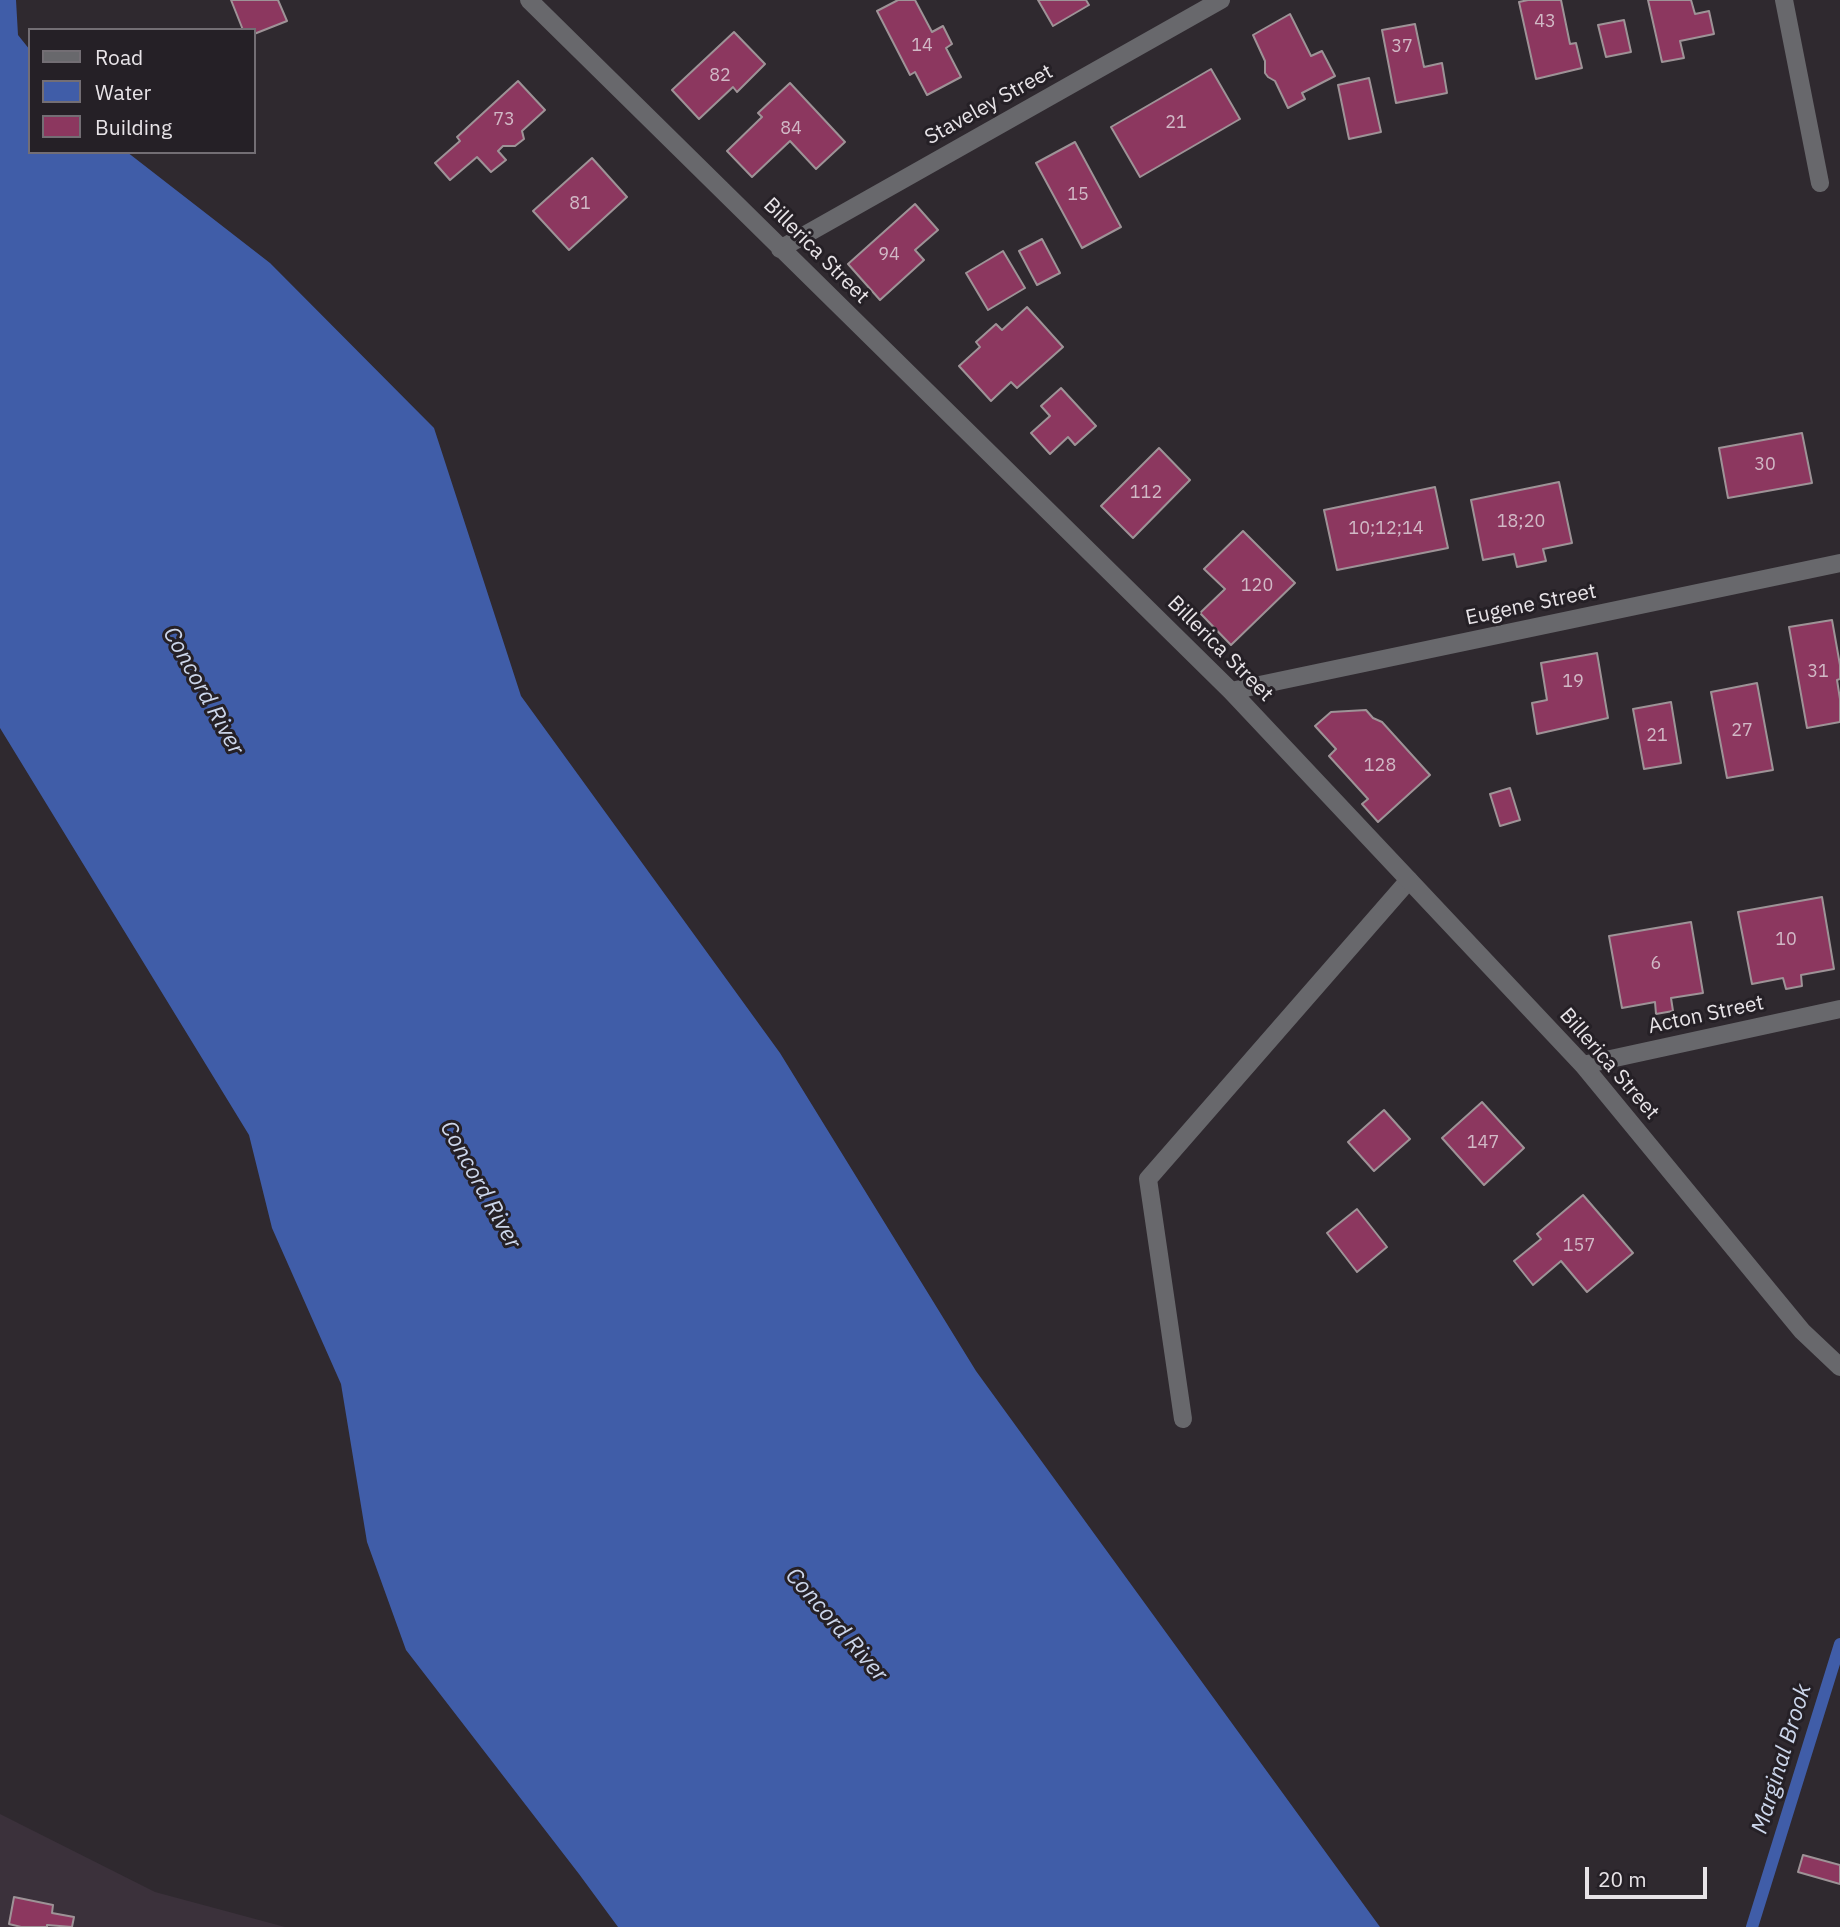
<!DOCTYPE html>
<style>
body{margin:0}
#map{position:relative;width:1840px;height:1927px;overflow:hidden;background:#2f292f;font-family:"IBM Plex Sans",sans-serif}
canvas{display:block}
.legend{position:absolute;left:28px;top:28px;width:228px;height:126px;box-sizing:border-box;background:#252026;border:2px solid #736e74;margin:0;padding:9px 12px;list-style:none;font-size:21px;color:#e8e4e8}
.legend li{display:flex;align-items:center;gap:14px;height:35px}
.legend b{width:35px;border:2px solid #736e74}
.scale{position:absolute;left:1585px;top:1867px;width:122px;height:32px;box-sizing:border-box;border:4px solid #e8e4e8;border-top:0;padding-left:9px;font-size:21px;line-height:24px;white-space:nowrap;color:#e8e4e8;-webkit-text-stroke:5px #252026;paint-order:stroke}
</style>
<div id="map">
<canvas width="1840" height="1927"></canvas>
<ul class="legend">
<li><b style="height:9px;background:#68686c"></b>Road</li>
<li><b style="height:19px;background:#405da8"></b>Water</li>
<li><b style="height:19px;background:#8c375f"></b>Building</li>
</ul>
<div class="scale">20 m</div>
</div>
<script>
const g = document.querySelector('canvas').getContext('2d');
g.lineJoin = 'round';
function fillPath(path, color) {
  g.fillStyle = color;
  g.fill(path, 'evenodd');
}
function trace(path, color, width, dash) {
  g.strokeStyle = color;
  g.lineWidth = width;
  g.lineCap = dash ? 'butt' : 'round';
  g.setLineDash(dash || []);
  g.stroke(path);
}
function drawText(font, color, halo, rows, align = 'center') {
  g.font = font + ' "IBM Plex Sans",sans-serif';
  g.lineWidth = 6;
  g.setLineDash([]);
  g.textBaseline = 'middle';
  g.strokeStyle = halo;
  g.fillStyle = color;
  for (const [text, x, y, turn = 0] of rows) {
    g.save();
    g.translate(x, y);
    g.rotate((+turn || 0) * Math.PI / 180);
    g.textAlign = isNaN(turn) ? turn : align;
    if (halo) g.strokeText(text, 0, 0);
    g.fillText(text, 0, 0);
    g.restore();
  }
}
fillPath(new Path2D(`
 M0,1814L155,1892L285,1927H0Z`), '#3b313b');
fillPath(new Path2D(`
 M0,0H16L18,35L30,50V152H127L270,263L434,428L521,696L780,1053L976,1371L1380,1927H618L579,1874L406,1650L367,1542L341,1384L272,1228L249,1135L0,728Z`), '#405da8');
trace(new Path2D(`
 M1752,1927L1840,1644`), '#405da8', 12);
const building = new Path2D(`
 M231,0H278L287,21L254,34V30H243Z
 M898,0H915L932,32L943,26L952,44L946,48L961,77L927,95L915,72L910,75L877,11Z
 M1038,0H1086L1089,5L1053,26Z
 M1528,0H1561L1570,44L1576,43L1582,68L1536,79L1519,2Z
 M1648,0H1691L1695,14L1709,11L1714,34L1680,41L1684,58L1662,62Z
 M1290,14L1311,56L1322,51L1335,76L1302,93L1305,99L1288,108L1275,81L1268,77L1265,73V61L1253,35Z
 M1624,20L1631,52L1606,57L1598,25Z
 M1415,24L1424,67L1442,63L1447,93L1396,103L1382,30Z
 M734,32L765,64L737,92L733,87L699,119L672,90Z
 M1211,69L1240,119L1140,177L1111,127Z
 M1369,78L1381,132L1349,139L1338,85Z
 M518,81L545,110L522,131L524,139L515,146H503L498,151L506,160L491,172L477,157L450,180L435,163L460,141L457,137Z
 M790,83L845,142L816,169L790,141L752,177L727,151L762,117L758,113Z
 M1075,142L1121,227L1082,248L1036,163Z
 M592,158L627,197L569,250L533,211Z
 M915,204L938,230L915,250L924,260L880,300L848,264Z
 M1042,239L1060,273L1037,285L1019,251Z
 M1003,251L1025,288L988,310L966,273Z
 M1027,307L1063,347L1017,388L1011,382L991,401L959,366L980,347L976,342L996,324L1002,330Z
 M1061,388L1096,426L1075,445L1068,437L1050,454L1031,433L1050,416L1041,406Z
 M1802,433L1812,483L1728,498L1719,448Z
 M1159,448L1190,480L1133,538L1101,506Z
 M1559,482L1572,543L1543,549L1546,561L1517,567L1514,554L1483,560L1471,500Z
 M1435,487L1448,548L1337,570L1324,510Z
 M1243,531L1295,583L1231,645L1200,613L1225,589L1204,569Z
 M1832,620L1840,665V679L1837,680L1840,699V722L1807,728L1789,627Z
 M1597,653L1608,718L1537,734L1532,703L1547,700L1541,663Z
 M1757,683L1773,770L1727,778L1711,692Z
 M1671,702L1681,763L1644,769L1633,709Z
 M1366,710L1373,718L1382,722L1430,775L1378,822L1362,804L1368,799L1329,756L1336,749L1315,726L1331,712Z
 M1510,788L1520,820L1500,826L1490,794Z
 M1822,897L1834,969L1801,975L1802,986L1786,989L1783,978L1752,984L1738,912Z
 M1691,922L1703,993L1671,998L1673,1011L1656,1014L1655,1002L1622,1008L1609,936Z
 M1482,1102L1524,1148L1484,1185L1442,1138Z
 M1384,1110L1410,1139L1374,1171L1348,1142Z
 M1583,1195L1633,1253L1587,1292L1561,1261L1533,1285L1514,1261L1541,1239L1537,1234Z
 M1357,1209L1387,1247L1357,1272L1327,1233Z
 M1803,1855L1840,1865V1884L1798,1872Z
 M14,1897L53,1905L52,1913L74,1917L72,1927L47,1925V1927H21L9,1924Z`);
fillPath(building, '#8c375f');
trace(building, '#9e9397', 2);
trace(new Path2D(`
 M1183,1419L1148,1179L1409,880`), '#68686c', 18);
trace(new Path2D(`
 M529,0L1231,691L1583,1065L1802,1331L1840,1367
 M1784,0L1820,183
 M780,249L1221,0
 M1231,691L1840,563
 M1583,1065L1840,1009`), '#68686c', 18);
drawText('18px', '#d1b9c6', null, [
 ["43",1545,22],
 ["14",922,46],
 ["37",1402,47],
 ["82",720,76],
 ["73",504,120],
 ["21",1176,123],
 ["84",791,129],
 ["15",1078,195],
 ["81",580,204],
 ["94",889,255],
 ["30",1765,465],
 ["112",1146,493],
 ["18;20",1521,522],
 ["10;12;14",1386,529],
 ["120",1257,586],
 ["31",1818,672],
 ["19",1573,682],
 ["27",1742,731],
 ["21",1657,736],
 ["128",1380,766],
 ["10",1786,940],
 ["6",1656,964],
 ["147",1483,1143],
 ["157",1579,1246]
]);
drawText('21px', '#e8e4e8', '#252026', [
 ["Staveley Street",989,105,-29],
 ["Billerica Street",816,251,45],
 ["Eugene Street",1531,605,-12],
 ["Billerica Street",1220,649,45],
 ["Acton Street",1706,1015,-12],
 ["Billerica Street",1609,1064,49]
]);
drawText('italic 23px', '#ccd6eb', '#252026', [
 ["Concord River",203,691,61],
 ["Concord River",480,1185,61],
 ["Concord River",836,1625,49],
 ["Marginal Brook",1782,1759,-73]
]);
</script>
